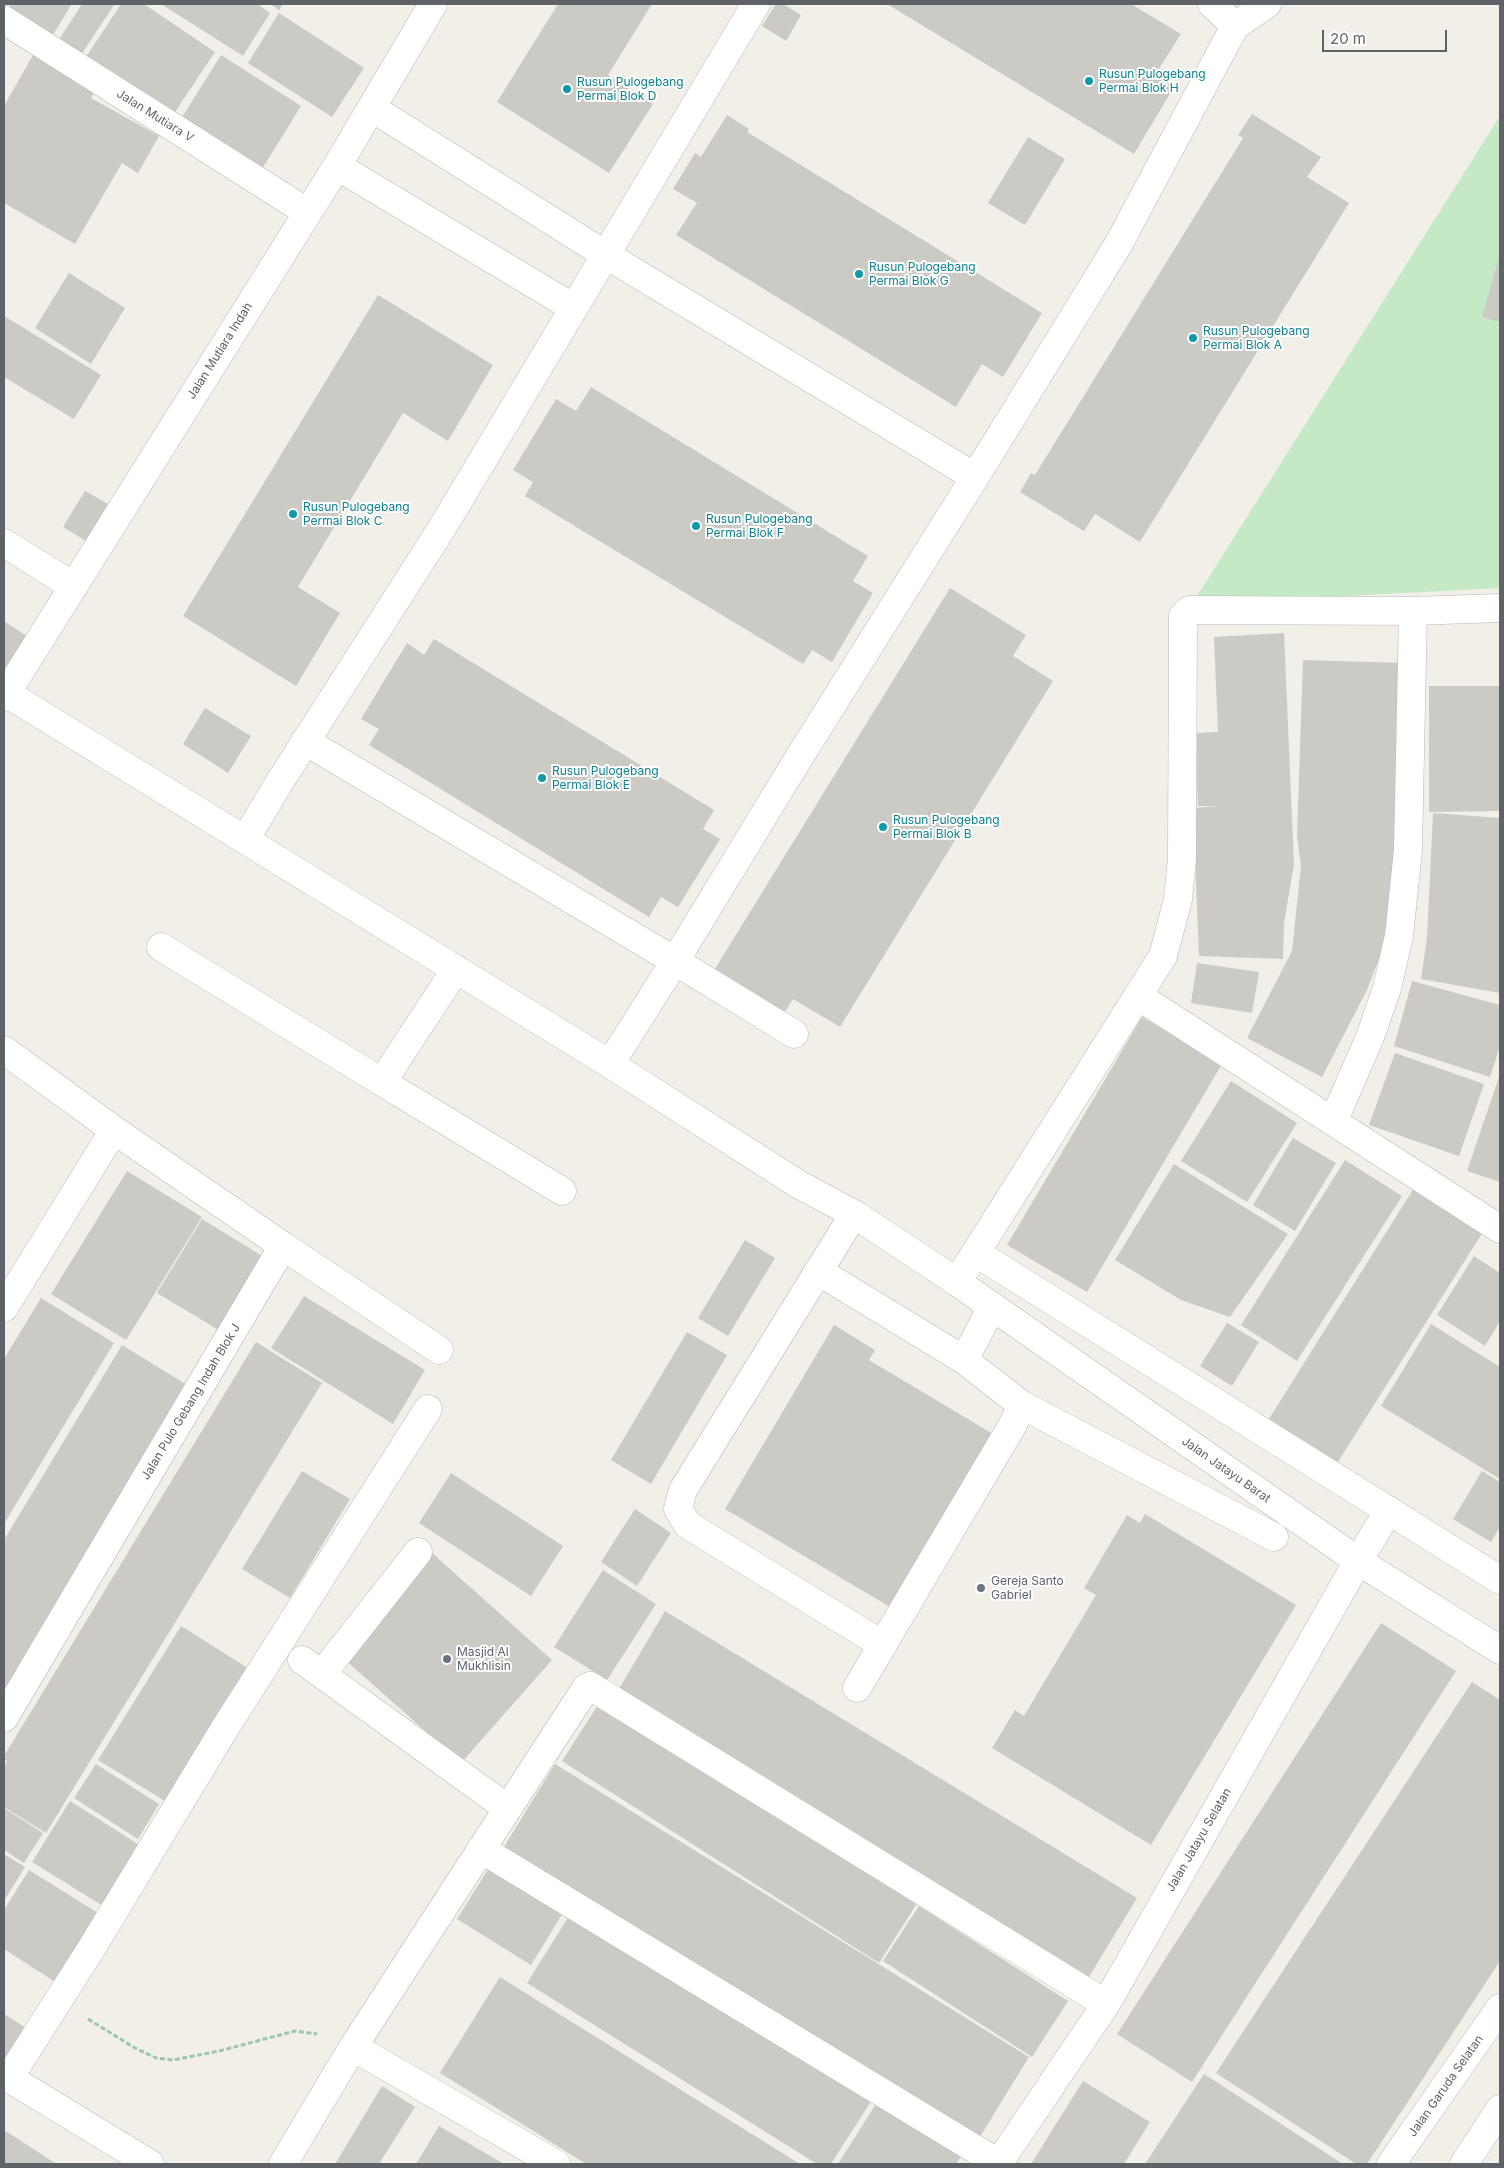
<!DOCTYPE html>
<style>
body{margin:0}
#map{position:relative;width:1504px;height:2168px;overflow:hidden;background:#f1efe8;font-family:Inter,sans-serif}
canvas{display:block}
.frame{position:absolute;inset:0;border:5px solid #5f6368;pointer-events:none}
.scale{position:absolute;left:1322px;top:30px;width:125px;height:22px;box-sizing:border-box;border:2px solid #5f6368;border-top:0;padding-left:6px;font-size:15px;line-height:18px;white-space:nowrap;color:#5f6368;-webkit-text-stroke:4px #fff;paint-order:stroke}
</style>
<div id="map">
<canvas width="1504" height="2168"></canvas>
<div class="frame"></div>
<div class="scale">20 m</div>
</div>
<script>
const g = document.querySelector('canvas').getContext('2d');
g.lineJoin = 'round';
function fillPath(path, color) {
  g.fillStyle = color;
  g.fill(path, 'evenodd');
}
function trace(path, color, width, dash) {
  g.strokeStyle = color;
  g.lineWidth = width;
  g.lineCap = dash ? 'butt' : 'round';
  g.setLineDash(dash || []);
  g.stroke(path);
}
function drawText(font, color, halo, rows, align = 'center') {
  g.font = font + ' Inter,sans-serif';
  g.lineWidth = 4;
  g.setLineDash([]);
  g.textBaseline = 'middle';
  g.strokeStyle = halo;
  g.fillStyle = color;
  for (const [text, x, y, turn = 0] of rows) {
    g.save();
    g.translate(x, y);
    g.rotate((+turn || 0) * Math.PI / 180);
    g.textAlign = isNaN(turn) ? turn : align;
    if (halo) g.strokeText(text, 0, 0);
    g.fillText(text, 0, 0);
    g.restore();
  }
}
fillPath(new Path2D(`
 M1500,116V588L1192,604Z`), '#c5e8c5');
fillPath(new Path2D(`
 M11,4H72L46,46L4,16Z
 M82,4L114,5L77,61L55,46Z
 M121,4H144L215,52L169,121L82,63Z
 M161,4H257L270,13L243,56Z
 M270,4H283L279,10Z
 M558,4H652L608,75L653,104L609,173L497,102Z
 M776,4H783L801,15L786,41L762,26Z
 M887,4H1131L1181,34L1155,75L1174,87L1134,154Z
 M279,13L364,68L332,117L248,63Z
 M33,55L95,91L91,98L159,136L138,173L122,163L75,244L4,203V106Z
 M221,55L301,106L257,177L177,125Z
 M1252,114L1321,157L1307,177L1349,203L1140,542L1095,514L1084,531L1020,492L1031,473L1035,475L1243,138L1238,135Z
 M727,115L749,129L747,132L1042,313L1003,377L982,364L956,407L676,235L697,203L673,189L695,153L701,157Z
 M1028,137L1065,159L1025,225L988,203Z
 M1500,254V322L1482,317Z
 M69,273L125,308L91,364L35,328Z
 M378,295L493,365L448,441L403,413L298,587L340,613L296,686L183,616Z
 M4,316L101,375L74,419L4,377Z
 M591,387L868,556L853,581L873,593L832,662L812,650L803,664L525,496L533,482L513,470L556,399L576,411Z
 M85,491L108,504L86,541L63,527Z
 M950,588L1026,635L1013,656L1053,681L840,1027L793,999L783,1015L713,972Z
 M4,621L28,637L4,672Z
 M1284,633L1294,864L1284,923L1283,959L1199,956L1193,808L1220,806H1198L1195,733L1218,732L1214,637Z
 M434,639L714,810L703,829L720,839L678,907L661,897L649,917L369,745L379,729L361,719L407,643L424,655Z
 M1303,660L1404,663L1391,928L1367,990L1322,1077L1247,1038L1292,951L1301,866L1297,836Z
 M1429,686H1500V811L1429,812Z
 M205,708L251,736L228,773L183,744Z
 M1433,813L1500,818V993L1421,979L1427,938Z
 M1197,963L1259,972L1252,1013L1191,1003Z
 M1412,981L1500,1005V1046L1490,1077L1394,1046Z
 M1142,1017L1222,1064L1087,1292L1007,1245Z
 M1395,1053L1484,1084L1459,1156L1369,1125Z
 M1500,1074V1182L1467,1171Z
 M1231,1081L1297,1123L1247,1202L1181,1161Z
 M1293,1138L1336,1163L1295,1231L1253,1205Z
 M1345,1160L1402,1196L1297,1361L1241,1325Z
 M1174,1164L1288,1234L1230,1317L1181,1300L1115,1260Z
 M127,1171L202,1217L126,1340L51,1294Z
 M1414,1188L1483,1232L1336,1465L1267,1422Z
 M202,1219L272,1262L227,1335L157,1293Z
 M745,1240L775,1258L728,1336L698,1318Z
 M1474,1256L1500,1273V1321L1485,1346L1437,1315Z
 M304,1296L425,1370L393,1424L271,1348Z
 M41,1298L114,1343L4,1524V1359Z
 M1227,1323L1259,1342L1232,1386L1200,1366Z
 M1431,1324L1500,1367V1479L1381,1406Z
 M834,1325L875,1350L869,1360L993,1434L890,1607L725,1509Z
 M687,1332L727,1355L651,1484L611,1460Z
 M256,1342L322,1383L46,1833L4,1807V1767L7,1761L4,1759V1756Z
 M122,1345L197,1391L4,1712V1540Z
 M302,1471L350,1499L290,1598L242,1569Z
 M1482,1471L1500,1482V1527L1491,1542L1453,1519Z
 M451,1473L563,1546L531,1596L419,1523Z
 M635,1509L671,1533L637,1586L601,1562Z
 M1145,1514L1296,1605L1151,1845L992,1748L1015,1710L1024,1716L1096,1595L1084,1588L1127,1515L1140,1523Z
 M432,1553L552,1660L461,1763L342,1657Z
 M603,1570L656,1604L607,1680L554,1647Z
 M665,1611L1137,1898L1087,1980L616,1694Z
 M1381,1623L1456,1671L1192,2082L1117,2034Z
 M181,1626L248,1668L165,1801L98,1760Z
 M1472,1682L1500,1700V1961L1367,2164H1356L1216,2073Z
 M605,1694L921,1897L879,1963L562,1761Z
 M96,1764L159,1804L138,1839L74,1798Z
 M555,1764L1029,2057L978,2140L502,1850Z
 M70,1801L141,1846L103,1906L32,1862Z
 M4,1808L43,1833L24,1863L4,1850Z
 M4,1854L25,1867L4,1901Z
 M492,1863L566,1908L531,1965L457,1919Z
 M29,1870L106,1918L63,1987L4,1949V1910Z
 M919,1906L1068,2001L1032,2057L883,1961Z
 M572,1911L873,2098L831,2164H817L527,1983Z
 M500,1977L543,2004L800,2164H586L511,2117L440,2073Z
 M4,2014L28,2029L4,2068Z
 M1204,2074L1343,2164H1145Z
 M1083,2081L1150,2122L1124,2164H1031Z
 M382,2086L415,2107L379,2164H335Z
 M881,2096L966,2149L956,2164H838Z
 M439,2126L504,2164H416Z
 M4,2130L55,2163L54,2164H4Z`), '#cccac5');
const minor = new Path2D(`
 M4,20L307,212
 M1235,26L1267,4
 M372,108L606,255L975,477
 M337,166L574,308
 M4,543L73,586
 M6,693L610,1064L798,1184L854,1214L957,1282L1358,1561L1500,1650
 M4,697L337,166L433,4
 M305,741L675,961L794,1034
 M245,840L279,783L442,528L756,4
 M161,947L382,1082
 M456,969L382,1082L562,1191
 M1138,996L1500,1229
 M4,1050L114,1130L283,1246
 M610,1064L675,961L800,756L975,477L1118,245L1235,26L1212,4
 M1333,1122L1370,1037L1387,988L1399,936L1408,850L1413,611
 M854,1214L683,1490L678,1509L688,1525L883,1645
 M976,1253L1500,1580
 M818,1271L964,1360
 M957,1282L1163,956L1178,899L1182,859L1183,616L1190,610L1413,611L1500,608
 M4,1308L114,1130
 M1022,1405L1274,1537
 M302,1660L507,1808
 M322,1674L418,1552
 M857,1688L1012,1426L1022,1405L964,1360L992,1307
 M4,1718L283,1246L439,1350
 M481,1849L998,2163
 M353,2047L556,2164
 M4,2075L150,2164
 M9,2078L91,1949L225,1728L428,1409
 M283,2164L353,2047L586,1688L590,1686L1106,2004
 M998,2164L1106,2004L1358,1561L1389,1510
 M1391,2164L1500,2008
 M1464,2164L1500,2109`);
trace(minor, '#b5b8bc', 29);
trace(new Path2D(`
 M88,2019L135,2048L156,2058L173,2060L219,2051L295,2031L317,2034`), '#9cc7a9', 3, [5, 2.5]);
trace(minor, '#fff', 28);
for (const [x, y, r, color] of [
 [1089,81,5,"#0f9aa8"],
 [567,89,5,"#0f9aa8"],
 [859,274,5,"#0f9aa8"],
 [1193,338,5,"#0f9aa8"],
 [293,514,5,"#0f9aa8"],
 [696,526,5,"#0f9aa8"],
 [542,778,5,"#0f9aa8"],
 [883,827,5,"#0f9aa8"],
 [981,1588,5,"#6b7280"],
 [447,1659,5,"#6b7280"]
]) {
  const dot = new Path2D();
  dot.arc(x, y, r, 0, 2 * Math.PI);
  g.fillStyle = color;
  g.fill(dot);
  trace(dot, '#fff', 2);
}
drawText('12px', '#0d838f', '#fff', [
 ["Rusun Pulogebang",1099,74],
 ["Permai Blok H",1099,88],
 ["Rusun Pulogebang",577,82],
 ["Permai Blok D",577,96],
 ["Rusun Pulogebang",869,267],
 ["Permai Blok G",869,281],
 ["Rusun Pulogebang",1203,331],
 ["Permai Blok A",1203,345],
 ["Rusun Pulogebang",303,507],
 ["Permai Blok C",303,521],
 ["Rusun Pulogebang",706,519],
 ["Permai Blok F",706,533],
 ["Rusun Pulogebang",552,771],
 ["Permai Blok E",552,785],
 ["Rusun Pulogebang",893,820],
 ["Permai Blok B",893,834]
], 'left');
drawText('12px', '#5f6368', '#fff', [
 ["Jalan Mutiara V",155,116,32],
 ["Jalan Mutiara Indah",220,351,-58],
 ["Jalan Pulo Gebang Indah Blok J",191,1402,-59],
 ["Jalan Jatayu Barat",1226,1470,35],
 ["Jalan Jatayu Selatan",1199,1840,-60],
 ["Jalan Garuda Selatan",1446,2086,-55]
]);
drawText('12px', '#5b616d', '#fff', [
 ["Gereja Santo",991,1581],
 ["Gabriel",991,1595],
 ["Masjid Al",457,1652],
 ["Mukhlisin",457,1666]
], 'left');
</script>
